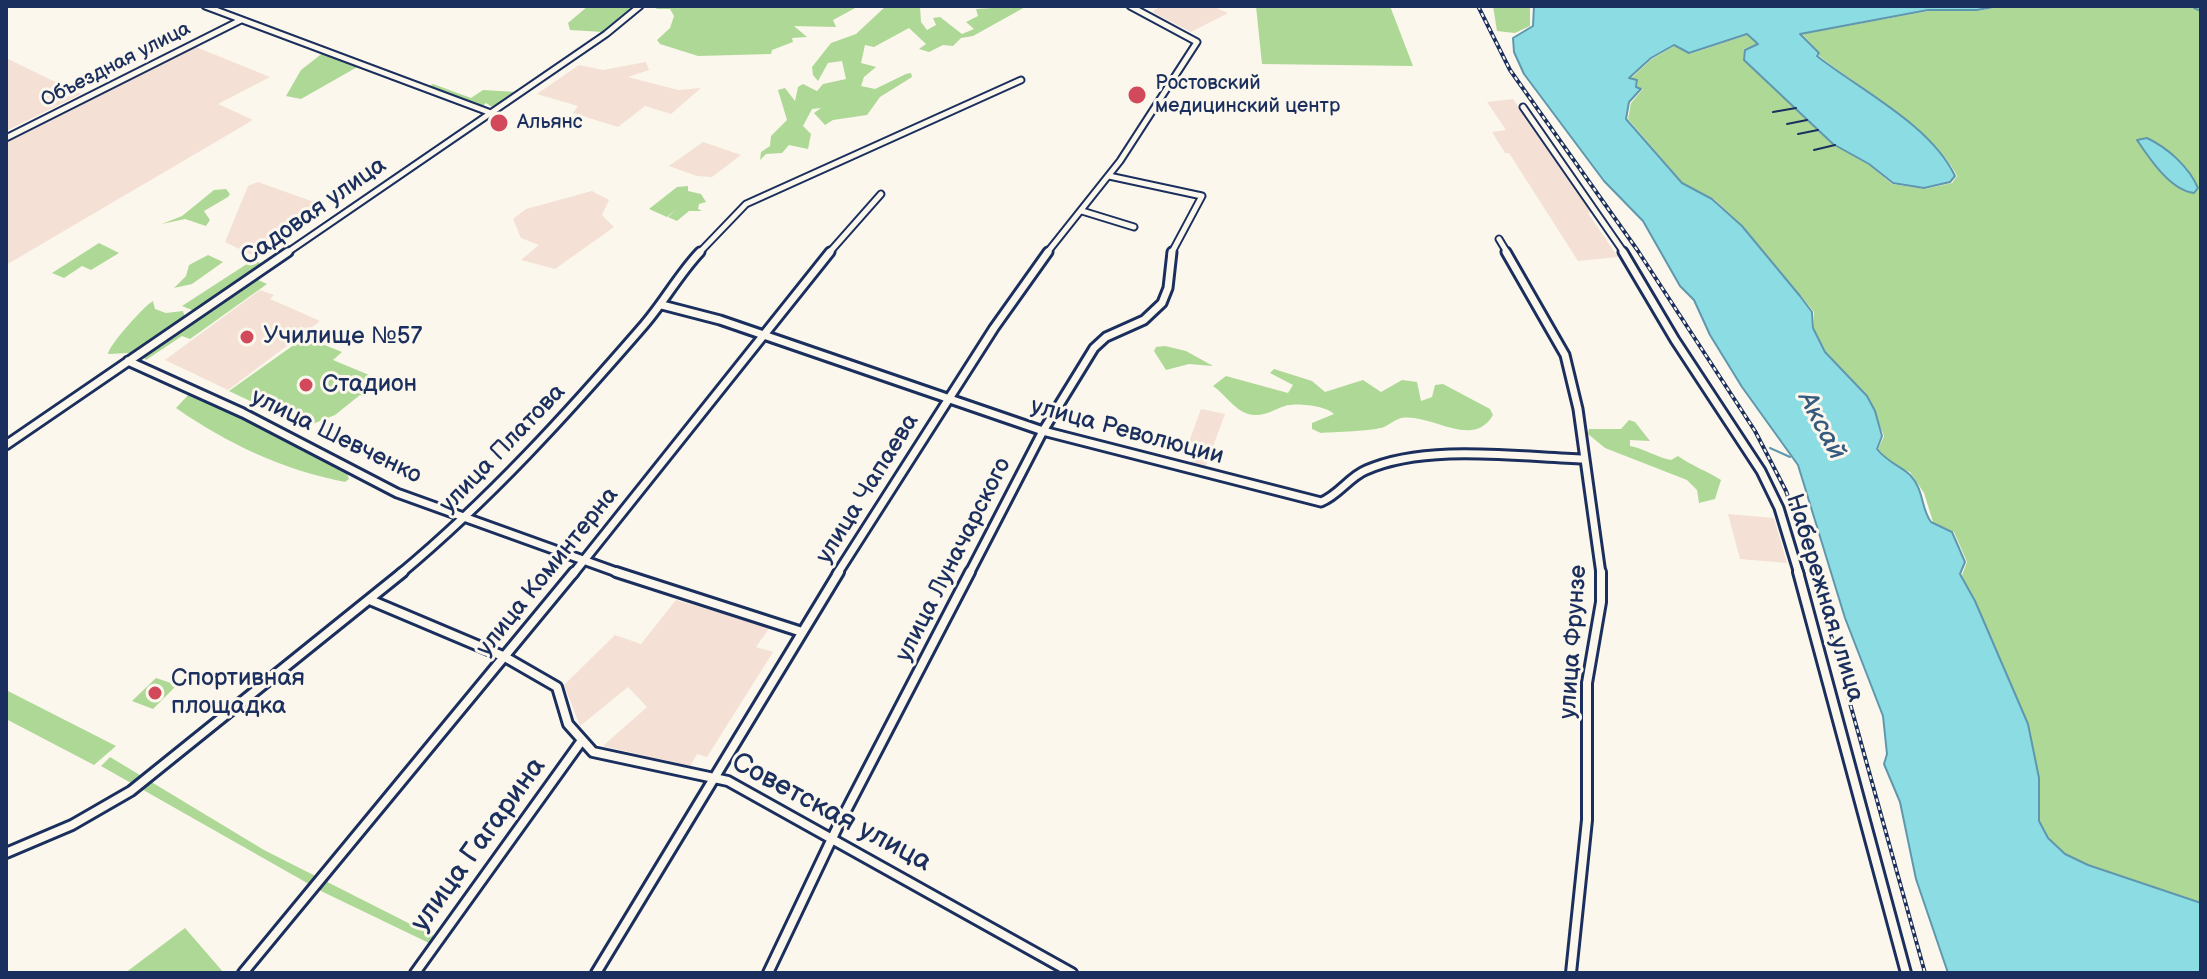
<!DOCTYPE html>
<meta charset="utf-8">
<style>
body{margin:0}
#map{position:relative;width:2207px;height:979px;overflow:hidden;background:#fbf7ec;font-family:"Balsamiq Sans",sans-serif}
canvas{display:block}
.frame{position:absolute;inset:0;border:8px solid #1b2f5e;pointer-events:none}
</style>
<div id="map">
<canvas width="2207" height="979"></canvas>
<div class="frame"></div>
</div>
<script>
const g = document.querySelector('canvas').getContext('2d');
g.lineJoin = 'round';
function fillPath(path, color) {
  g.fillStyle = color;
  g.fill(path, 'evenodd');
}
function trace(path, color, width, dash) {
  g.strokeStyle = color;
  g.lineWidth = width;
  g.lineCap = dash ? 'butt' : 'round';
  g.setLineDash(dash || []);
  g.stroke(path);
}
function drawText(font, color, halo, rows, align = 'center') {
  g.font = font + ' "Balsamiq Sans",sans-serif';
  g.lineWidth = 6;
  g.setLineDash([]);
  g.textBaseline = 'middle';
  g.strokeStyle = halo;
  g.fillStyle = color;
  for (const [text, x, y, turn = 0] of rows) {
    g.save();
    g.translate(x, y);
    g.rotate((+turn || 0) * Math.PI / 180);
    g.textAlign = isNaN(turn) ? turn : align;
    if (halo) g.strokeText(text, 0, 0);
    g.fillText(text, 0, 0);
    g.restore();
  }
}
fillPath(new Path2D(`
 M1161,6H1212L1228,13L1191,32L1152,12Z
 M196,47L270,77L218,104L253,120L6,265V143Z
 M6,58L45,77L81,94L6,131Z
 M646,62L649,70L628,77L678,90L701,88L671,114L645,106L618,127L573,113L578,106L537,94L579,65L603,70Z
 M1513,99L1595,212L1588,213L1618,257L1578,261L1509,153H1505L1492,132L1506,130L1487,102Z
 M703,142L741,155L712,177L697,176L669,166Z
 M258,182L328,207L254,256L225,242L248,186Z
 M592,191L609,200L602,215L614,227L555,269L521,260L539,245L521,238L513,219L526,209Z
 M260,290L274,295L270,299L320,321L228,390L165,360Z
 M1201,409L1225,414L1205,468L1190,464L1193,453L1187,447Z
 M1728,514L1774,518L1787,563L1740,559Z
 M676,600L770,627L756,647L773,652L707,757L697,754L690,766L603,746L647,707L628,687L580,726L564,685L615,635L641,644Z`), '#f4e0d4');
fillPath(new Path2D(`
 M588,6H633L603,32L570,30L568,23Z
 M658,6H859L833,20L836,27L794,26L807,37L792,38L793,42L772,50L771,54L698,56L660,44L657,40L670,28L674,16L670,9H656Z
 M886,6H920L921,22L927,30L936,25L933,18L940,17L962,34L974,29L966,22L978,16L976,9L1027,6L973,36L961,38L953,46L943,45L929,52L919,49L926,44L909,28L874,47L865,45L861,63L876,67L864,77L861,86L875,89L906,74L911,73L912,77L880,97L867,115L833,120L825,125L814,113L821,108L812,109L803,126L811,134L808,149L789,145L782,153L766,154L760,160L761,152L770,146L771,136L787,120L778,90L785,88L795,101L798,87L803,84L817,91L823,84L846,79L842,61L828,63L818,81L813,75L812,67L831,43L856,34Z
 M1256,6H1390L1413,66L1262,64Z
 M1493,6L1530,7V26L1515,33L1497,31Z
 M2003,6H2201V903L2088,865L2065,854L2048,838L2039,821V778L1992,644L1962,575L1967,562L1954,532L1933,522L1924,493L1910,472L1894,466L1878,449L1884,436L1868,396L1826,352L1814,329V312L1801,296L1743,226L1714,199L1683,183L1628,119L1631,103L1643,89L1637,87L1638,80L1630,79L1652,59L1674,46L1690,54L1747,35L1757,44L1744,49V60L1832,144L1868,164L1892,184L1925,189L1952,183L1957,176C1935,129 1859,88 1818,55L1820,53L1802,34L1929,11H1978Z
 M324,52L359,66L301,99L286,96L301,70Z
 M433,84L471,98L483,90L516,92L492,107L486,103L482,107L428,87Z
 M688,186V191L701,194L706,202L699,204L698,209L702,211H689L677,221L668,217L677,209L667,217L649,209L677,187Z
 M226,189L230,194L228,197L204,211L210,220L206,226L185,219L162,224L182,216L214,190Z
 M99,243L119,253L91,270L82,266L64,278L52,273Z
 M208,255L223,262L192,284L174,288L186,276L189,265Z
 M253,260L263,264L199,308L192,310L182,306Z
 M256,279L267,284L190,339L182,336L146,360L143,357Z
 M153,301L155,309L166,313L183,311L185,318L130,353L108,354C109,345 145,305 153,301Z
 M305,337L342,352L333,360L381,380L364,397L360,395L335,415L305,427L229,391Z
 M1165,346L1186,351L1213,366L1189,364L1166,370L1154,351L1156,347Z
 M1274,369L1312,381L1325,392L1363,380L1381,392L1402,380L1417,382L1421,401L1432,397L1435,385L1443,384L1490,409L1493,415C1473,450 1431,413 1401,418C1394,420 1389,425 1384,427C1375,431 1332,432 1321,433L1312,429V423L1334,414C1327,406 1296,402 1285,406C1272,410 1264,418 1248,414C1233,409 1226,395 1213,386L1226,376L1288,393L1293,385L1270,373Z
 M191,392L347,474L349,479L345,482C283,470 228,444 176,408Z
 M1629,420L1635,422L1650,441L1630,440V446C1645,449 1656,457 1671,460L1678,456C1692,466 1707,471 1721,480L1715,499L1699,503L1697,490L1687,480L1605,448L1588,434L1589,429H1621Z
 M156,678L177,685L153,709L132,701Z
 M6,690L116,746L94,765L6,719Z
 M110,757L264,850L436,937L431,944L323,892L101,766Z
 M185,928L224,973H125Z`), '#aed896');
const water = new Path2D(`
 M1534,6H1999L1977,10H1928L1800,34L1819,53L1817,56C1860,90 1931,125 1955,176L1950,182L1924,188L1893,183L1869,164L1833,144L1744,60L1745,50L1758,44L1747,34L1689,53L1674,45L1651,58L1629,78L1637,80L1636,87L1641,89L1629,102L1626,119L1682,183L1712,199L1742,226L1800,296L1812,312L1813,328L1825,352L1867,396L1875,411L1882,436L1877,449C1888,463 1904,468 1911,476C1924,490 1921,509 1931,522L1952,532L1965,562L1960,574L1975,601L2028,724L2039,778V821L2048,838L2065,854L2088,865L2201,903V973H1948L1916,879L1900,802L1884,764L1887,754L1883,716L1845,618L1798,465L1742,387L1710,335L1694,300L1680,286L1643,221L1604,181L1524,74L1514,52L1513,38L1533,26Z
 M2147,138C2168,148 2189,167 2198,188L2194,193C2170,190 2149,158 2137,140Z`);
fillPath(water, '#8cdde3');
trace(water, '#5f97ae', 2);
trace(new Path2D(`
 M2194,8L2201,11
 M1770,448L1790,457`), '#5f97ae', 2);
const secondaryFar2 = new Path2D(`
 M205,6L491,113
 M1523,107L1625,254
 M6,138L241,20
 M1109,176L1202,196L1171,254
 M1082,211L1134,227
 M1499,239L1508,254
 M285,254L606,34L640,6
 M698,254L746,204L1021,80
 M828,254L881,194
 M1046,254L1120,161L1197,42L1130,6`);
const secondaryFar1 = new Path2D(`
 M1506,252L1565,355L1578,409L1601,574
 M1623,252L1675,340L1761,471L1779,508L1799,574
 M662,305L720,320L1043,431L1321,502C1339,495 1349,477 1366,470C1426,443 1520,457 1584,459
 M128,361L243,413L397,493L622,574
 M6,445L288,252
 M400,574C490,499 567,414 644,325C664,302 679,274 700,252
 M573,574L830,252
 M837,574L994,328L1048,252
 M969,574L1043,431L1094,348L1106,337L1144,320L1162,303L1168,288L1172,252`);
const secondary = new Path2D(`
 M616,572L802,632
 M1798,572L1906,973
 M370,600L505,657L557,687L568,724L593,752L728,781L1072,973
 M6,853L72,825L131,791L403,572
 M243,973L574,572
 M415,973L580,743
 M596,973L839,572
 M768,973L837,828L970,572
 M1571,973L1587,820V683L1601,602V572`);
trace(secondaryFar2, '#1b2f5e', 9);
trace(secondaryFar1, '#1b2f5e', 13);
trace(secondary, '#1b2f5e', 14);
trace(secondaryFar2, '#fbf7ec', 5);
trace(secondaryFar1, '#fbf7ec', 7);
trace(secondary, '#fbf7ec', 8);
trace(new Path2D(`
 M1773,112L1796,108
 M1787,124L1807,120
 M1798,134L1818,130
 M1814,150L1835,145`), '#1b2f5e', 2);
const rail = new Path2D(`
 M1478,6L1510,70L1638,251L1755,431L1786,491L1811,563L1925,973`);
trace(rail, '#1b2f5e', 4);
trace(rail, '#fbf7ec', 2, [4]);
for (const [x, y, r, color] of [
 [1137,95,10,"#d1495b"],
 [499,123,10,"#d1495b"],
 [247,337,8,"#d1495b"],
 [306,385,8,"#d1495b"],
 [155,693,8,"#d1495b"]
]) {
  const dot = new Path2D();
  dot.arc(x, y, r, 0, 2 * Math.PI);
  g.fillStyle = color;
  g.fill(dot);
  trace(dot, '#fbf7ec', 3);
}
drawText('20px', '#1b2f5e', '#fbf7ec', [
 ["Объездная улица",116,65,-27]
]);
drawText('20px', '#1b2f5e', '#fbf7ec', [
 ["Ростовский",1155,84],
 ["медицинский центр",1155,107],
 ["Альянс",517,123]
], 'left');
drawText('24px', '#1b2f5e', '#fbf7ec', [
 ["Садовая улица",314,212,-35],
 ["улица Революции",1127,432,15],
 ["улица Шевченко",336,437,26],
 ["улица Платова",503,449,-46],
 ["улица Чапаева",868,489,-58],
 ["улица Луначарского",954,560,-63],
 ["улица Коминтерна",548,572,-51],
 ["Набережная улица",1824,598,73],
 ["улица Фрунзе",1574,642,-86]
]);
drawText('24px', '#1b2f5e', '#fbf7ec', [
 ["Училище №57",263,337],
 ["Стадион",322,385],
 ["Спортивная",171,679],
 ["площадка",171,707]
], 'left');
drawText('italic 26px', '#375a7f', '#fbf7ec', [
 ["Аксай",1821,426,62]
]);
drawText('28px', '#1b2f5e', '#fbf7ec', [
 ["Советская улица",831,813,28],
 ["улица Гагарина",479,845,-54]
]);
</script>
